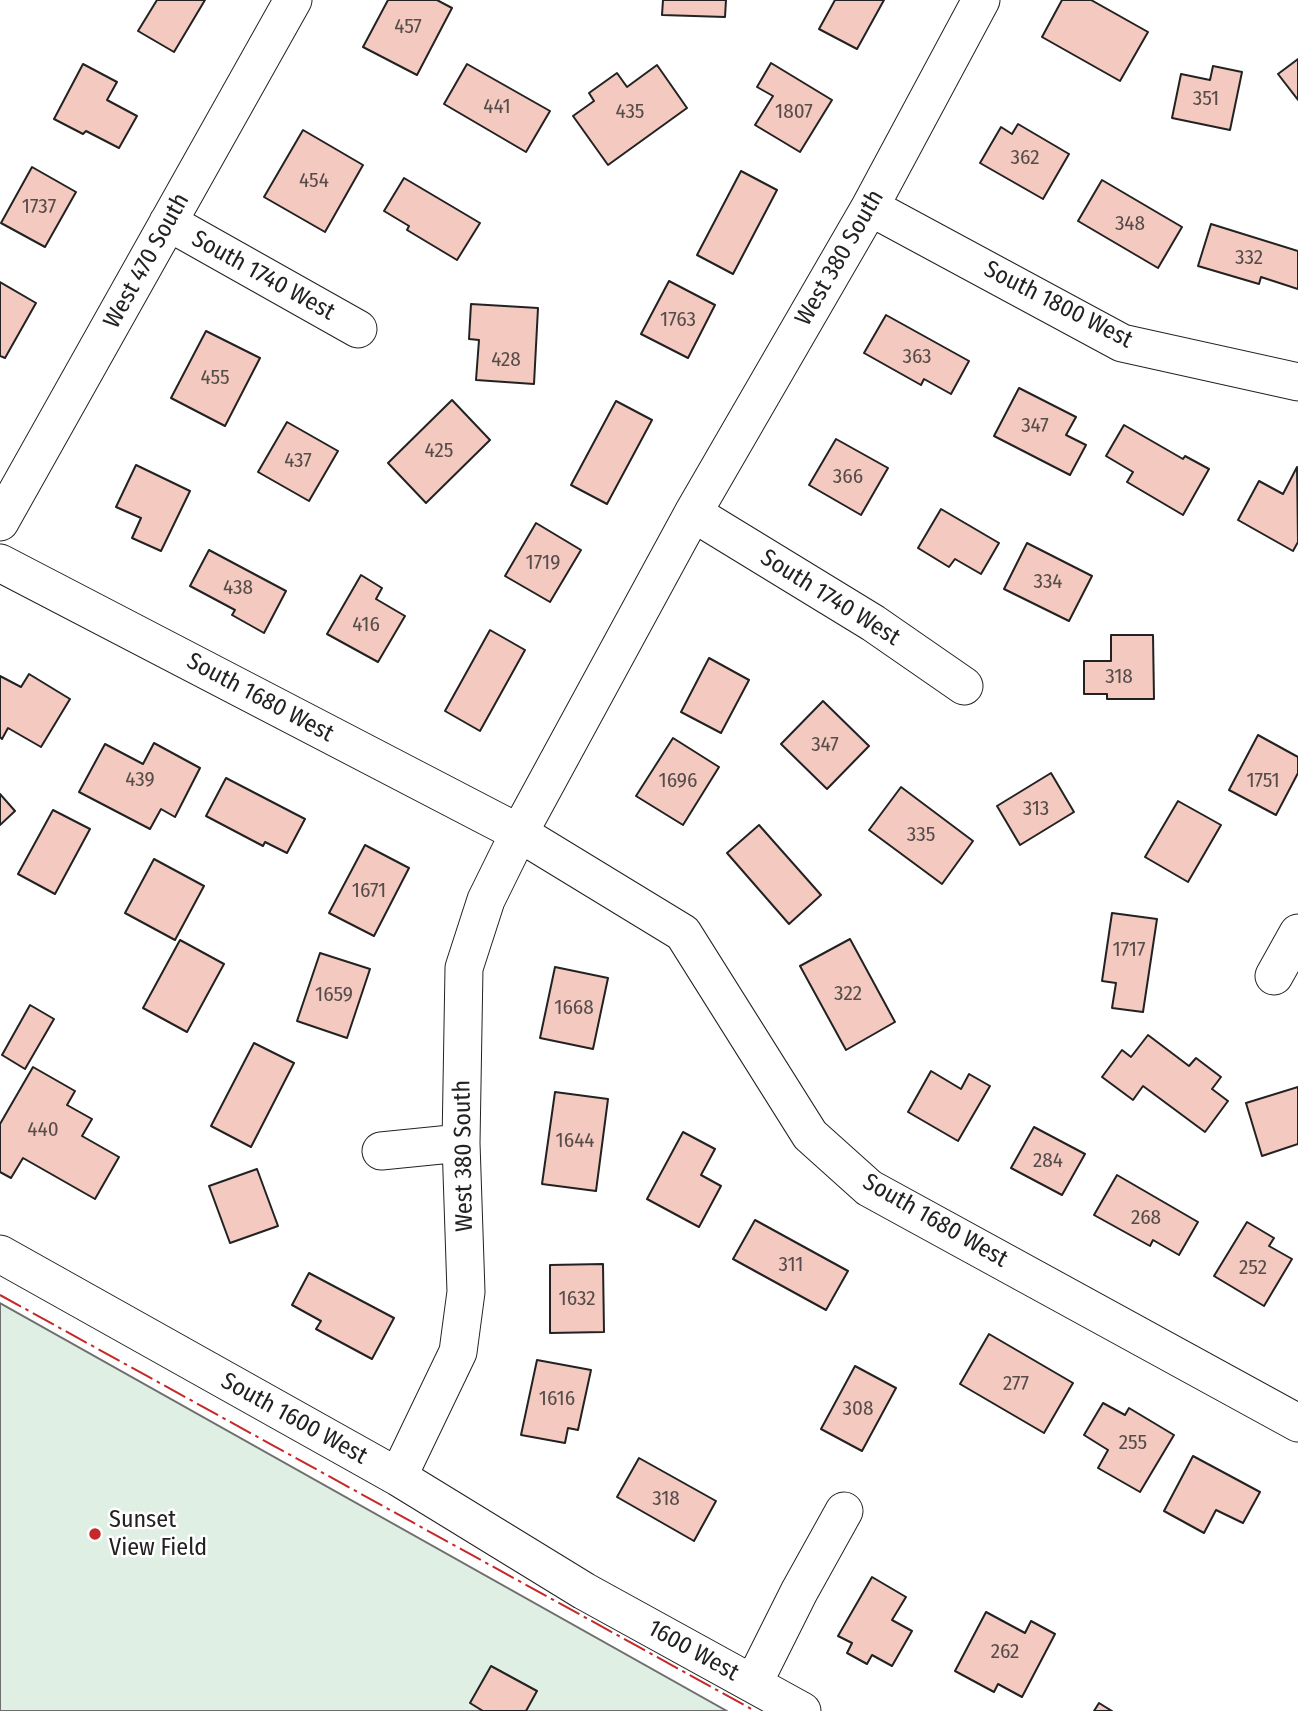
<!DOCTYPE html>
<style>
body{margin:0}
canvas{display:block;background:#fff}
</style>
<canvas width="1298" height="1711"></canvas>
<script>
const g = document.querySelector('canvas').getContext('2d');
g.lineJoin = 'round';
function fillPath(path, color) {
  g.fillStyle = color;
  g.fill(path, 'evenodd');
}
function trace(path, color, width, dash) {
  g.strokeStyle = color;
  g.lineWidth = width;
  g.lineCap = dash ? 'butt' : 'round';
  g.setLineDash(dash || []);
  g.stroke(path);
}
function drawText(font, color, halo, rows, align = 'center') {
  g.font = font + ' "Fira Sans Condensed",sans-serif';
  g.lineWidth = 5;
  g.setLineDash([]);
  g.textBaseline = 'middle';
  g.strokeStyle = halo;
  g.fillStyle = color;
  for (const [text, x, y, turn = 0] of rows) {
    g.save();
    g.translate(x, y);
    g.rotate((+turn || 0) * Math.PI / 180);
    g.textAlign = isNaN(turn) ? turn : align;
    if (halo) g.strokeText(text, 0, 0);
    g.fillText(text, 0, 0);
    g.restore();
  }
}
const green = new Path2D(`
 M0,1303L727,1711H0Z`);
fillPath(green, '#e0efe3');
trace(green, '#6f6f6f', 2);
const building = new Path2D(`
 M157,0H205L174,52L138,31Z
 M388,0H437L452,8L417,75L363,47Z
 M663,0H726L725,17L662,15Z
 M835,0H884L857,49L819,29Z
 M1062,0H1091L1148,32L1120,81L1042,37Z
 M1298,59V100L1278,74Z
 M771,63L832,100L800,152L755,125L773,96L757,87Z
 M83,64L117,82L107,100L137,116L119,148L86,131L83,134L54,119Z
 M467,64L550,111L526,152L444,104Z
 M657,65L687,108L608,165L573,116L594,101L589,93L617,73L627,87Z
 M1213,66L1242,72L1230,130L1172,118L1181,74L1210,80Z
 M1018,124L1069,154L1043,199L980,163L1001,127L1012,134Z
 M303,130L363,165L325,232L264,197Z
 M32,167L76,192L45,247L1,223Z
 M741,171L777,190L733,274L697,255Z
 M404,178L480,223L457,260L407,230L409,226L384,211Z
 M1102,180L1182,227L1158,268L1078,221Z
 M1211,224L1298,251V289L1261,277L1259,284L1198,266Z
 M669,281L715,305L688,358L641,334Z
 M0,282L36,303L5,358L0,356Z
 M471,304L538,308L534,384L476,380L479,340L469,339Z
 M886,315L969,361L951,394L924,379L921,385L864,353Z
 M206,331L260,358L225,426L171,398Z
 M1019,388L1076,417L1066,435L1086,445L1070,475L994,436Z
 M452,400L490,440L426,503L388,463Z
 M616,401L652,420L607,504L571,485Z
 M287,422L338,451L309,501L258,472Z
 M1124,425L1183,459L1185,456L1209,469L1183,515L1127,482L1133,472L1106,456Z
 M836,439L888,468L861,515L809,485Z
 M136,465L190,491L161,551L132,538L141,518L116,507Z
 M1297,467L1298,542L1293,551L1238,520L1259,481L1283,494Z
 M941,509L999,543L981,574L955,559L949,567L918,548Z
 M536,523L581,550L550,602L505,576Z
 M1027,543L1092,576L1069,621L1004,589Z
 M209,550L286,591L264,633L232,615L235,610L190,586Z
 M361,575L382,588L376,599L405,616L378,662L327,634Z
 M490,630L525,650L480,731L445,711Z
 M1111,635H1153L1154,699H1107V694H1084V661H1111Z
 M709,658L749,680L721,733L681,712Z
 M29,674L70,699L41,747L8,728L2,739L0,737V676L21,687Z
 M823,701L869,746L827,789L781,744Z
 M1258,735L1298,757V773L1276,815L1229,790Z
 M673,738L719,767L683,825L636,796Z
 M154,743L200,768L175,817L161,809L150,829L79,792L105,744L143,764Z
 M1051,773L1074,812L1020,845L997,806Z
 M226,778L305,819L287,853L265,842L263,846L206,816Z
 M901,787L973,841L942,884L869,830Z
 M0,794L15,811L0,825Z
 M1178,801L1221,825L1188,882L1145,857Z
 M53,810L90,829L55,894L18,874Z
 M759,825L821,895L789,924L727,853Z
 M365,845L409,868L374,936L329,913Z
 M154,859L204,886L175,940L125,913Z
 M1112,913L1157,919L1143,1012L1112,1008L1116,983L1102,981Z
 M850,939L895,1022L846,1050L800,966Z
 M180,940L224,964L187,1032L143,1008Z
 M320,953L370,969L347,1038L297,1021Z
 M555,967L608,978L593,1049L540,1038Z
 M30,1005L54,1019L25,1069L2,1055Z
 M1148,1035L1189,1066L1196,1058L1221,1077L1212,1089L1228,1101L1205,1132L1143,1086L1133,1100L1102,1077L1122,1050L1131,1057Z
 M254,1043L294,1063L251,1147L211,1126Z
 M33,1067L75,1091L67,1105L92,1119L82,1136L119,1157L95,1199L23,1158L11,1178L0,1172V1124Z
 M931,1071L961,1089L969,1074L990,1086L958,1141L908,1112Z
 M1298,1087V1144L1262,1156L1246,1103Z
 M555,1092L608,1099L596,1191L542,1184Z
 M1034,1127L1085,1154L1062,1195L1011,1168Z
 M683,1132L715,1149L701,1175L721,1186L699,1227L647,1199Z
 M257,1169L278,1226L230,1243L209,1186Z
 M1117,1175L1198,1222L1179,1255L1153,1240L1150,1246L1094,1215Z
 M755,1220L848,1271L826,1310L733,1259Z
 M1247,1222L1274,1238L1269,1246L1292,1259L1264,1306L1214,1276Z
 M603,1264L604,1332L550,1333V1265Z
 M309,1273L394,1318L372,1359L316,1329L321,1321L292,1305Z
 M989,1334L1073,1383L1044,1433L960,1384Z
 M537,1360L591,1370L578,1430L568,1428L565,1443L521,1435Z
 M855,1366L896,1388L862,1451L821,1429Z
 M1103,1403L1125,1415L1129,1408L1174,1435L1140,1492L1098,1468L1108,1450L1084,1435Z
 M1193,1456L1260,1492L1243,1523L1216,1510L1204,1533L1164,1511Z
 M639,1458L716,1501L694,1541L617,1497Z
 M872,1577L906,1597L892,1620L912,1631L892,1666L872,1655L867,1664L847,1653L852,1643L838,1636Z
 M986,1612L1025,1633L1031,1621L1055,1634L1022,1697L998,1684L994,1692L955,1671Z
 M491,1666L537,1691L526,1711H483L470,1703Z
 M1099,1703L1112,1711H1094Z`);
fillPath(building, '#f3c9c0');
trace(building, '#222', 2);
const minor = new Path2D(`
 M870,207L1122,343L1298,382
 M168,222L358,329
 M693,513L873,623L964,686
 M0,522L293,0
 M0,563L519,833L683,933L810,1135L869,1188L1298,1423
 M1274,976L1298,933
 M381,1151L461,1143
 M0,1254L398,1477L584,1591L802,1711
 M398,1477L458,1352L466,1292L461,1143L464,968L486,900L519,833L693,513L870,207L981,0
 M753,1684L799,1592L844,1511`);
trace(minor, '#222', 39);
trace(minor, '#fff', 37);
trace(new Path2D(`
 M0,1295L755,1711`), '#c62828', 2, [24, 5, 3.5, 5]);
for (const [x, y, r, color] of [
 [95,1534,7,"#c62828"]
]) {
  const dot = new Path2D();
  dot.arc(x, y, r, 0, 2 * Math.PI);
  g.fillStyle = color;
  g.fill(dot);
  trace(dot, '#fff', 2.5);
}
drawText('21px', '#564c4a', null, [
 ["457",408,27],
 ["351",1206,99],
 ["441",497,107],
 ["435",630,112],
 ["1807",794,112],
 ["362",1025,158],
 ["454",314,181],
 ["1737",39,207],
 ["348",1130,224],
 ["332",1249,258],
 ["1763",678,320],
 ["363",917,357],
 ["428",506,360],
 ["455",215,378],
 ["347",1035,426],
 ["425",439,451],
 ["437",298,461],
 ["366",848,477],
 ["1719",543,563],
 ["334",1048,582],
 ["438",238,588],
 ["416",366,625],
 ["318",1119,677],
 ["347",825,745],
 ["439",140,780],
 ["1696",678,781],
 ["1751",1263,781],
 ["313",1036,809],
 ["335",921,835],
 ["1671",369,891],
 ["1717",1129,950],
 ["322",848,994],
 ["1659",334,995],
 ["1668",574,1008],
 ["440",43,1130],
 ["1644",575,1141],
 ["284",1048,1161],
 ["268",1146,1218],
 ["311",791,1265],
 ["252",1253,1268],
 ["1632",577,1299],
 ["277",1016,1384],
 ["1616",557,1399],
 ["308",858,1409],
 ["255",1133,1443],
 ["318",666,1499],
 ["262",1005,1652]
]);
drawText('24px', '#222', '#fff', [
 ["West 380 South",840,258,-60],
 ["West 470 South",147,261,-61],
 ["South 1740 West",263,276,29],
 ["South 1800 West",1058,305,27],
 ["South 1740 West",830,598,32],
 ["South 1680 West",260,698,28],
 ["West 380 South",464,1156,-91],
 ["South 1680 West",935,1221,30],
 ["South 1600 West",294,1419,29],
 ["1600 West",693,1651,29]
]);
drawText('24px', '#222', '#fff', [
 ["Sunset",109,1520],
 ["View Field",109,1548]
], 'left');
</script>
